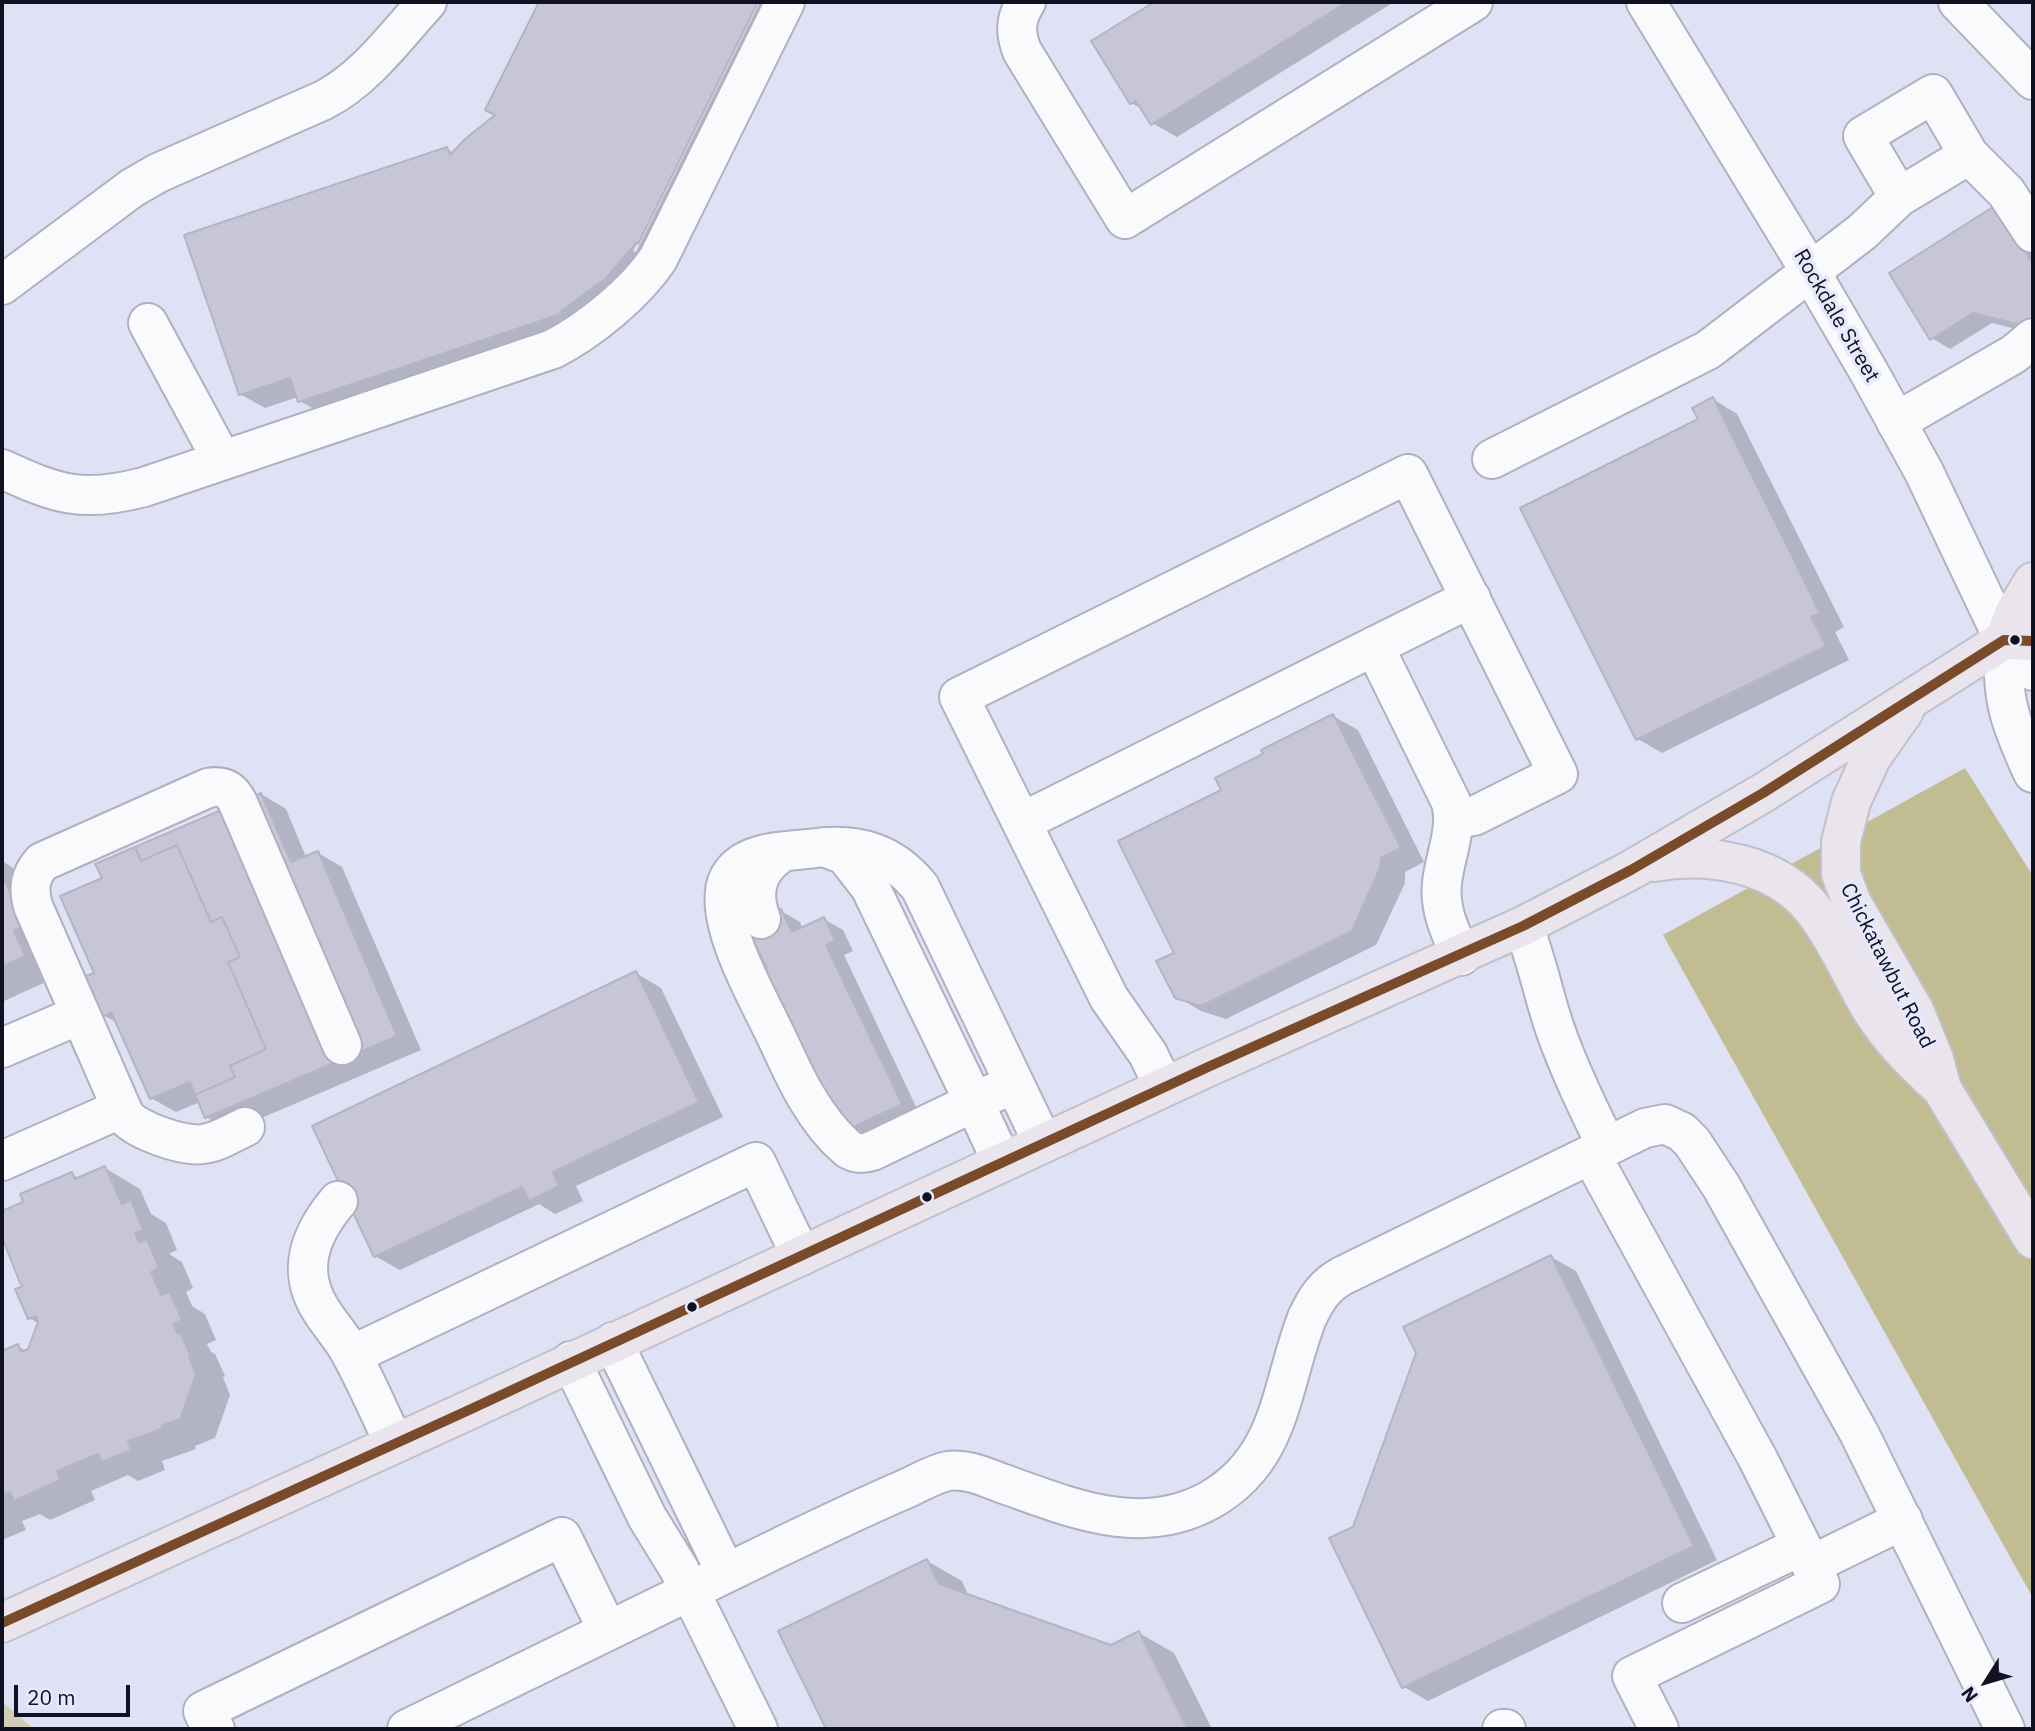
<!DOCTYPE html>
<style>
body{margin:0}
#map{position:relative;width:2035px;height:1731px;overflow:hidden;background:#dfe1f4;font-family:"IBM Plex Sans",sans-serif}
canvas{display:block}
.frame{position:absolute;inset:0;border:4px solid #111221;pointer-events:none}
.north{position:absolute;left:1951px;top:1647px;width:70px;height:70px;-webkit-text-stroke:5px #e6e9fb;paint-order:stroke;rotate:233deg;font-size:19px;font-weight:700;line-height:28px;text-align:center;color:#111221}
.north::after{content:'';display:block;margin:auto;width:24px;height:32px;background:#111221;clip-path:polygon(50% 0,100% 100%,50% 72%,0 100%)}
.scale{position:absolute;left:14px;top:1685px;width:116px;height:32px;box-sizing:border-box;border:4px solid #111221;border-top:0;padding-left:9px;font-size:21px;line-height:24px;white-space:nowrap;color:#111221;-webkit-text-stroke:5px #e6e9fb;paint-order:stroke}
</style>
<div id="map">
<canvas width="2035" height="1731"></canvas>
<div class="frame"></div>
<div class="north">N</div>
<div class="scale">20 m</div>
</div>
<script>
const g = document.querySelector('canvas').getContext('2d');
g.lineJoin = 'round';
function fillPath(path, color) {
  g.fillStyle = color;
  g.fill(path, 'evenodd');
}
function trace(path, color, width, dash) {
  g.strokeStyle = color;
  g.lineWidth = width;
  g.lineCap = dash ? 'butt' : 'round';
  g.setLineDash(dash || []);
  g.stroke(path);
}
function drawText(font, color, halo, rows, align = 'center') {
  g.font = font + ' "IBM Plex Sans",sans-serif';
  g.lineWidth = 7;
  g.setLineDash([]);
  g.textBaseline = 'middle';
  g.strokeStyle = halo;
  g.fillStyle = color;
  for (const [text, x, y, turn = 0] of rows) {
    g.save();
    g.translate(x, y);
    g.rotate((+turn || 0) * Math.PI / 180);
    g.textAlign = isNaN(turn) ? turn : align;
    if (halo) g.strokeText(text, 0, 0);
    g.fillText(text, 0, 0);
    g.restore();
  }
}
fillPath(new Path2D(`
 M5,1704L34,1729H2V1706Z`), '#d1cdb7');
fillPath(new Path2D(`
 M1965,768L2033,876V1598L1663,935Z`), '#c2bc93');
fillPath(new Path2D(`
 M541,2H756L633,251L636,252L760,2L784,14L663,257L584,326L324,415L300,401L298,397L265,408L240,394L447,149L454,153L497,115L487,109Z
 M1157,2H1394L1177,137L1152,123L1143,109L1131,103L1093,42Z
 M2033,247V333L1992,323L1950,349L1932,338L1891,273Z
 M1713,399L1737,414L1844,627L1835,632L1849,660L1662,753L1638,739L1700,419Z
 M1333,716L1358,730L1424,862L1405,872V883L1376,945L1226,1019L1201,1011L1176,996V954L1223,791L1266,754Z
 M261,794L286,809L306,857L318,853L342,867L421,1050L231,1131L206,1117L200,1102L176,1112L151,1098L119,1024L103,1015L96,974L104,879Z
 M2,861L12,867L59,976L2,1002Z
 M781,911L800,922L803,929L824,919L843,930L853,951L844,955L920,1115L872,1138L853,1127L769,969Z
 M636,973L661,988L723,1117L576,1186L583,1201L555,1214L539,1204L400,1270L375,1256Z
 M105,1168L140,1189L151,1214L166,1223L177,1250L169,1254L182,1262L193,1288L186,1292L192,1306L205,1314L216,1340L207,1344L211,1352L215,1354L225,1376L223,1377L230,1395L215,1438L195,1446L196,1449L162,1461L165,1470L138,1481L128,1475L91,1491L95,1500L50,1520L40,1514L22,1521L26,1530L2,1540V1353L18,1346L27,1352L40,1324L29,1318L27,1286L21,1282L2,1233V1213L25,1203L72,1174L81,1179Z
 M1551,1257L1576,1271L1717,1560L1428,1701L1404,1687L1355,1528Z
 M927,1561L962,1581L969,1597L1111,1647L1139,1633L1174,1653L1212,1729H828L781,1632Z`), '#0003');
const building = new Path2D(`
 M539,2H758L638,244L636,243L606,278L560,312L561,314L298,402L290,378L239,395L184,235L447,147L450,155L465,139L495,115L485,110Z
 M1154,2H1347L1151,125L1136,101L1130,104L1091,41Z
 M1996,205L2033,264V328L1973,313L1930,340L1889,273Z
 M1713,397L1820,613L1811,617L1826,646L1636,740L1520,508L1698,419L1692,408Z
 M1333,714L1401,848L1381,858L1380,868L1352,931L1201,1006L1175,998L1156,961L1174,953L1118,841L1221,790L1215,778L1263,754L1261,750Z
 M261,793L291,862L318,851L397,1036L205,1118L195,1095L235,1077L230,1066L266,1049L228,962L240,957L222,917L211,922L177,845L141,861L135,847Z
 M177,845L211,922L222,917L240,957L228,962L266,1049L230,1066L235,1077L195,1095L190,1082L150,1099L111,1012L102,1017L84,977L94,973L60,896L102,878L95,864L135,847L141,861Z
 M6,882L25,926L14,930L25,956L2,967V883Z
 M781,909L792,932L824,917L835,940L826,945L902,1104L852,1128L824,1101L762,970L767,968L746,926Z
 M636,971L699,1102L553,1172L559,1186L529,1201L522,1187L374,1257L312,1126Z
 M105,1166L122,1204L131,1200L143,1230L135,1233L139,1243L147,1239L159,1268L151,1272L161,1295L170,1292L182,1320L173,1324L177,1333L180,1332L191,1356L189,1357L196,1374L180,1419L161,1426L162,1429L128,1441L131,1450L102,1462L98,1454L57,1471L60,1480L14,1501L10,1492L2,1495V1351L18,1344L21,1352L28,1349L38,1322L36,1316L28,1319L15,1289L23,1286L20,1283L2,1237V1211L23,1202L20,1194L72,1172L75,1179Z
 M1551,1255L1694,1546L1402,1688L1329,1538L1353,1527L1416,1353L1403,1327Z
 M927,1559L939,1584L1111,1645L1139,1631L1188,1729H826L778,1631Z`);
fillPath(building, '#c7c6d6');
trace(building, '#b6b4c4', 2);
const minor = new Path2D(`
 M1026,2C1015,19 1015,33 1022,51L1125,219L1473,2
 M1646,2L1810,271L1869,372L1924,472L2004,640L2033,671
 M1958,2L2033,80
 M1969,155L2006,192L2033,233
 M2,285L132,188L158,173L324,100C366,78 395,37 427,2
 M148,323L222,460
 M1896,422L2014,354L2033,338
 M1492,459L1708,350L1862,232L1899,197L1969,155L1933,94L1863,136L1899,197
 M2,469C58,495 83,503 144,487L553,349C590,330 635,293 658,259L785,2
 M2004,640C2001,698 2009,721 2033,773
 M1374,646L1451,802C1458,830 1445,855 1442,883C1439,909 1450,932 1461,956
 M1022,822L1471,598
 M824,847L845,855L870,887L974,1102L872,1151C863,1154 855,1154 847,1148C832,1135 817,1115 807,1098C794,1077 785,1054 774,1032C757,996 720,932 725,892C725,886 728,878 732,873C750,849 789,852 816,848C859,843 892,853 920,887L1043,1143
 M761,919C751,892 756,870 781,853
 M1523,926C1537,959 1543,995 1555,1029C1569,1069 1588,1108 1607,1147
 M2,1048L79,1015
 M1164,1087L1148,1054L1109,998L959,697L1408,474L1558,774L1474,816L1454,819
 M998,1091L974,1102L1002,1162
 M245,1127C232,1133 218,1142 203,1144C184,1147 137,1131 125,1116L33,906C28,887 30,876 42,862L208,788C223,785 231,789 238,803L342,1045
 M1591,1155L1758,1459L1811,1565L1903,1520
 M2,1161L120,1109
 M338,1201C310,1234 296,1271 321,1310C330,1325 343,1338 351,1354C367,1383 380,1414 394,1443
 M613,1342L726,1573
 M352,1355L756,1162L801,1256
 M571,1361L647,1517L679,1569L758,1729
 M1682,1603L1801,1546
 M215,1729L208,1722L203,1711L562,1537L608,1631
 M407,1729C531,1669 655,1608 780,1547C820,1528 861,1508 903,1490C917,1484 933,1474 948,1471C966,1468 985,1477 1001,1483C1070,1507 1140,1539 1210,1500C1282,1459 1280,1388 1307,1318C1316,1299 1324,1286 1342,1276L1645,1128L1665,1124L1682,1132L1692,1142L1721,1186L1859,1433L2005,1729
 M1502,1729H1506
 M1659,1729L1632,1676L1820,1584L1811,1565`);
const major = new Path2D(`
 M2004,640L2014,614L2033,582
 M1904,711L1871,758L1851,802L1841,842V874L1852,903L1915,1012L1934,1059L1942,1089L2033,1239
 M1654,862C1711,852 1778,863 1815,912C1837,941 1852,977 1871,1009C1889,1038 1913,1062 1938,1085
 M2,1623L469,1410L1208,1067L1523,926L1631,870L1763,793L2004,640L2033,641`);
trace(minor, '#afb1c1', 42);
trace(major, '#c0c1ca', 42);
trace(minor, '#fafafd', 38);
trace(major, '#eae5ec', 38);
trace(new Path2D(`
 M2,1623L469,1410L1208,1067L1523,926L1631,870L1763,793L2004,640L2033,641`), '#7a4b2a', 10);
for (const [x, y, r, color] of [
 [2015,640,6,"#111221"],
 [927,1197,6,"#111221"],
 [692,1307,6,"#111221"]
]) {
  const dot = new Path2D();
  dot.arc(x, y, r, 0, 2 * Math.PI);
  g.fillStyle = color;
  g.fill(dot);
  trace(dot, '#e6e9fb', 2.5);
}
drawText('21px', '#111221', '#e6e9fb', [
 ["Rockdale Street",1836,316,60],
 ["Chickatawbut Road",1887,966,63]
]);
</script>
